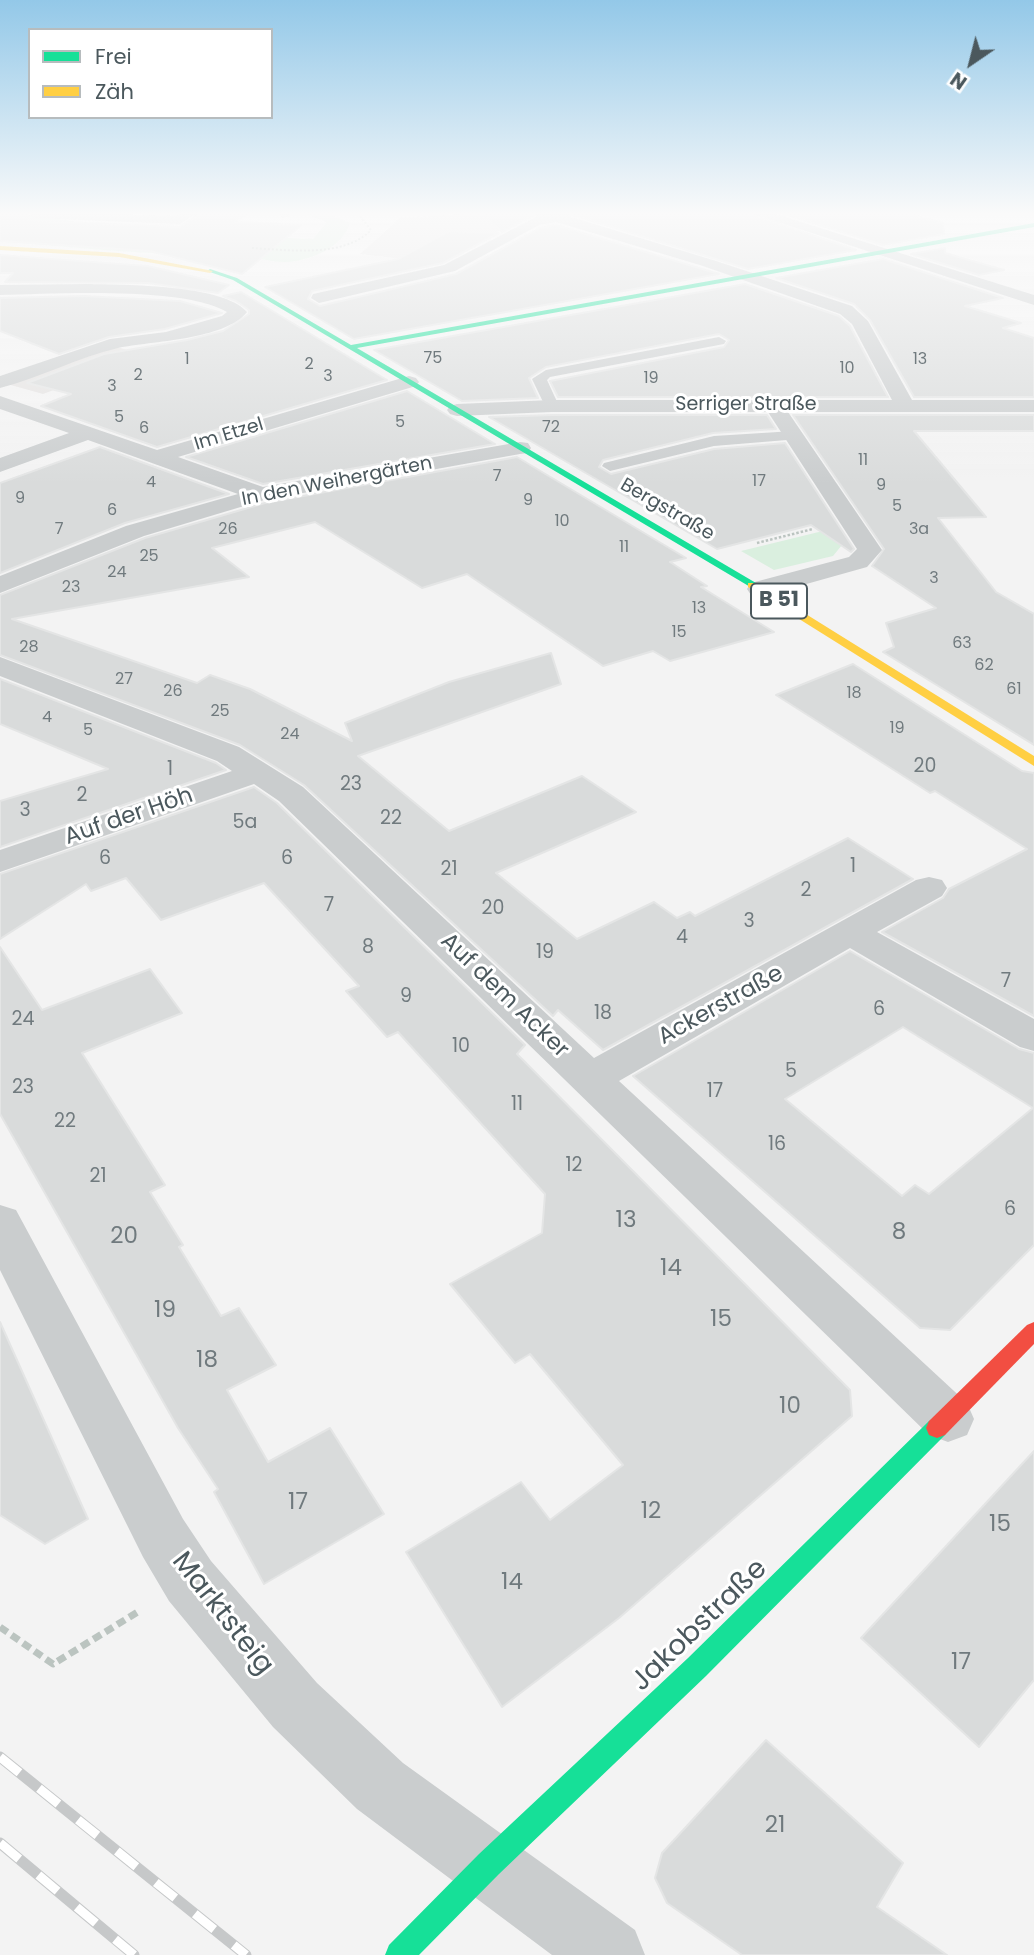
<!DOCTYPE html>
<meta charset="utf-8">
<style>
body{margin:0}
#map{position:relative;width:1034px;height:1955px;overflow:hidden;background:#f3f3f3;font-family:Poppins,sans-serif}
canvas{display:block}
.legend{position:absolute;left:28px;top:28px;width:245px;height:91px;box-sizing:border-box;background:#fff;border:2px solid #b7bcbe;margin:0;padding:9px 12px;list-style:none;font-size:21px;color:#4b585d}
.legend li{display:flex;align-items:center;gap:14px;height:35px}
.legend b{width:35px;border:2px solid #b7bcbe}
.north{position:absolute;left:936px;top:28px;width:70px;height:70px;-webkit-text-stroke:5px #fff;paint-order:stroke;rotate:215deg;font-size:19px;font-weight:700;line-height:28px;text-align:center;color:#4b585d}
.north::after{content:'';display:block;margin:auto;width:24px;height:32px;background:#4b585d;clip-path:polygon(50% 0,100% 100%,50% 72%,0 100%)}
</style>
<div id="map">
<canvas width="1034" height="1955"></canvas>
<ul class="legend">
<li><b style="height:9px;background:#16e098"></b>Frei</li>
<li><b style="height:9px;background:#ffcf43"></b>Zäh</li>
</ul>
<div class="north">N</div>
</div>
<script>
const g = document.querySelector('canvas').getContext('2d');
g.lineJoin = 'round';
function fillPath(path, color) {
  g.fillStyle = color;
  g.fill(path, 'evenodd');
}
function trace(path, color, width, dash) {
  g.strokeStyle = color;
  g.lineWidth = width;
  g.lineCap = dash ? 'butt' : 'round';
  g.setLineDash(dash || []);
  g.stroke(path);
}
function drawText(font, color, halo, rows, align = 'center') {
  g.font = font + ' Poppins,sans-serif';
  g.lineWidth = 6;
  g.setLineDash([]);
  g.textBaseline = 'middle';
  g.strokeStyle = halo;
  g.fillStyle = color;
  for (const [text, x, y, turn = 0] of rows) {
    g.save();
    g.translate(x, y);
    g.rotate((+turn || 0) * Math.PI / 180);
    g.textAlign = isNaN(turn) ? turn : align;
    if (halo) g.strokeText(text, 0, 0);
    g.fillText(text, 0, 0);
    g.restore();
  }
}
fillPath(new Path2D(`
 M116,347L149,355L43,394L7,384Z`), '#e4e2e1');
fillPath(new Path2D(`
 M506,211L509,225L451,259L434,263L360,254L400,218Z`), '#e5e4e4');
fillPath(new Path2D(`
 M298,211H331L330,215L350,223C343,245 318,257 296,261C272,266 247,252 223,253C149,257 74,246 0,242V222C36,205 78,227 115,230C181,236 247,236 313,239L327,222Z
 M831,529L842,545L833,556L774,570L741,551Z`), '#daefdf');
const building = new Path2D(`
 M0,211H28L29,219L36,221L180,227L203,211H250L235,222L302,225L242,274L149,251L0,241Z
 M478,211H526L532,216L502,232Z
 M572,211H742L856,250L748,269L573,215Z
 M775,211H899L943,223L944,234L883,245Z
 M556,225L719,274L354,339L265,287L398,259L449,231L499,233L443,263L312,291L308,299L320,306L456,274L540,228Z
 M945,248V253L1004,270L979,275L911,254Z
 M0,255L148,266L229,285L218,293L148,283L5,282L13,273H0Z
 M883,259L1003,298L965,306L1021,323L1003,328L1034,338V397H914L870,320L854,304L776,278Z
 M745,284L839,316L850,326L888,397H558L550,381L724,347L729,340L719,334L546,367L529,378L538,398L462,401L374,350Z
 M241,292L387,380L157,447L41,406L71,394L27,383L104,354L187,340L223,331L249,314V310L236,301L223,296Z
 M84,296L180,301L222,313L165,329L109,337L59,354L0,331V298Z
 M407,391L495,444L263,484L186,457Z
 M552,415H767L776,429L713,433L603,460L599,467L611,474L714,449L785,443L854,549L851,552L811,525L717,549L489,417Z
 M793,415H1034V431H914L986,517L938,518L996,592L1034,614V745L883,652L894,647L886,623L936,608L872,566L884,549Z
 M100,447L229,494L125,523L0,573V483Z
 M517,457L686,558L670,562L707,586L701,587L774,632L670,661L653,651L603,666L467,574L422,588L315,522L212,548L249,577L12,619L197,683L210,675L250,689L352,741L345,723L449,682L551,653L561,684L358,756L449,831L582,776L636,812L496,873L577,939L654,902L677,918L690,912L695,916L848,838L913,879L603,1050L558,1010L553,1016L304,785L240,745L0,655V595L145,538L265,503Z
 M853,664L1022,771L1034,773V1016L882,932L943,898L949,889L1027,849L935,791L930,793L776,695Z
 M0,679L216,763L226,770L0,847V801L108,769L0,724Z
 M254,787L277,803L525,1045L517,1054L850,1390L852,1416L619,1618L502,1707L406,1552L521,1482L550,1520L623,1465L530,1354L515,1363L450,1284L542,1233L545,1194L398,1032L387,1037L346,991L359,986L264,883L161,920L126,878L91,891L86,884L0,939V874Z
 M0,947L42,1010L150,969L182,1013L82,1053L165,1185L150,1192L183,1245L179,1247L221,1316L239,1308L276,1365L227,1390L268,1462L330,1428L384,1514L264,1584L214,1492L218,1489L178,1428L0,1114Z
 M850,951L1019,1049L1034,1053V1245L950,1330L920,1328L633,1076ZM903,1027L1033,1108L929,1194L915,1185L902,1196L785,1099Z
 M0,1322L88,1519L45,1544L0,1515Z
 M1034,1451V1680L979,1747L861,1638Z
 M766,1740L903,1863L877,1907L947,1955H742L667,1903L655,1878L662,1853Z`);
fillPath(building, '#d9dbdb');
trace(building, '#e4e5e5', 2);
trace(new Path2D(`
 M252,248C288,250 344,258 371,230L356,211`), '#bbc4c0', 2, [2, 2]);
trace(new Path2D(`
 M757,543L813,529`), '#bbc4c0', 2.5, [2.5, 2]);
trace(new Path2D(`
 M0,1627L53,1664L141,1610`), '#bbc4c0', 7, [9, 5]);
fillPath(new Path2D(`
 M278,211H288L291,216L282,218Z
 M719,337L726,341L724,344L550,377L547,380L559,406L552,410L545,406L532,379L546,370Z
 M794,431L799,433L802,436L799,439L714,446L610,471L602,466L604,463L714,436Z`), '#cacdce');
fillPath(new Path2D(`
 M31,211L177,216L184,211H200L180,224L36,218L31,217Z
 M528,211L570,213L571,217L713,260L852,306L868,321L912,400H1034V412H788L882,550L867,567L760,597L751,595L747,589L751,583L849,557L857,549L768,412H552L457,416L450,414L447,410L450,406L457,404L552,400H892L852,324L840,314L703,266L556,222L539,225L455,271L319,303L311,298L313,294L444,265L538,216Z
 M744,211H766L1034,295V305Z
 M87,284C124,285 223,284 247,312C225,340 151,341 118,348C78,357 40,378 0,388V376L110,339L166,332L222,316L227,312C183,286 54,294 0,295V285Z
 M409,376L416,378L419,382L416,386L178,457L263,487L520,442L528,443L531,448L528,453L520,454L264,500L144,536L0,593V576L126,526L238,494L88,440L0,472V458L69,433L0,409V396L157,450Z
 M0,657L239,747L303,787L594,1058L916,880L929,877L942,880L947,888L942,896L877,932L1034,1019V1051L1020,1047L850,948L619,1081L967,1403L974,1419L967,1435L948,1442L929,1435L279,801L254,784L0,872V850L232,771L217,761L0,676Z
 M0,1205L16,1210L183,1519L211,1561L317,1683L403,1763L635,1930L645,1955H552L357,1809L273,1727L169,1601L143,1557L0,1270Z`), '#cacdce');
fillPath(new Path2D(`
 M1034,223V227L357,348L756,583V587L752,588L233,280L207,271L210,269L237,278L351,345Z
 M937,1418L945,1421L948,1428L945,1435L706,1676L499,1874L419,1955H385L389,1945L479,1854L688,1658L929,1421Z`), '#16e098');
fillPath(new Path2D(`
 M0,246L119,253L213,271L210,273L119,257L0,250Z
 M748,583H756L1034,756V766L748,587Z`), '#ffcf43');
fillPath(new Path2D(`
 M1034,1322V1344L945,1435L937,1438L929,1435L926,1428L929,1421L1027,1325Z`), '#f24e42');
const rail = new Path2D(`
 M0,1757L246,1955
 M0,1843L134,1955`);
trace(rail, '#c6c8c9', 11);
trace(rail, '#fff', 9, [25]);
const sky = g.createLinearGradient(0, 0, 0, 485);
sky.addColorStop(0, '#93c8e8');
sky.addColorStop(0.44, '#fafafa');
sky.addColorStop(1, '#fafafa00');
g.fillStyle = sky;
g.fillRect(0, 0, 1034, 485);
drawText('16px', '#707a7e', null, [
 ["75",433,359],
 ["1",187,360],
 ["13",920,360],
 ["2",309,365],
 ["10",847,369],
 ["2",138,376],
 ["3",328,377],
 ["19",651,379],
 ["3",112,387],
 ["5",119,418],
 ["5",400,423],
 ["72",551,428],
 ["6",144,429],
 ["11",863,461],
 ["7",497,477],
 ["17",759,482],
 ["4",151,483],
 ["9",881,486],
 ["9",20,499],
 ["9",528,501],
 ["5",897,507],
 ["6",112,511],
 ["10",562,522],
 ["7",59,530],
 ["26",228,530],
 ["3a",919,530],
 ["11",624,548],
 ["25",149,557],
 ["24",117,573],
 ["3",934,579],
 ["23",71,588],
 ["13",699,609],
 ["15",679,633],
 ["63",962,644],
 ["28",29,648],
 ["62",984,666],
 ["27",124,680],
 ["61",1014,690],
 ["26",173,692],
 ["18",854,694],
 ["25",220,712],
 ["4",47,718],
 ["19",897,729],
 ["5",88,731],
 ["24",290,735]
]);
drawText('19px', '#4b585d', '#fff', [
 ["Serriger Straße",746,405],
 ["Im Etzel",229,435,-17],
 ["In den Weihergärten",337,482,-11],
 ["Bergstraße",667,510,30]
]);
drawText('19px', '#707a7e', null, [
 ["20",925,767],
 ["1",170,770],
 ["23",351,785],
 ["2",82,796],
 ["3",25,811],
 ["22",391,819],
 ["5a",245,823],
 ["6",105,859],
 ["6",287,859],
 ["1",853,867],
 ["21",449,870],
 ["2",806,891],
 ["7",329,906],
 ["20",493,909],
 ["3",749,922],
 ["4",682,938],
 ["8",368,948],
 ["19",545,953],
 ["7",1006,982],
 ["9",406,997],
 ["6",879,1010],
 ["18",603,1014],
 ["24",23,1020],
 ["10",461,1047],
 ["5",791,1072],
 ["23",23,1088],
 ["17",715,1092],
 ["11",517,1105],
 ["22",65,1122],
 ["16",777,1145],
 ["12",574,1166],
 ["21",98,1177],
 ["6",1010,1210]
]);
for (const [x, y, w] of [
 [779,601,56]
]) {
  const box = new Path2D();
  box.roundRect(x - w / 2, y - 17.5, w, 35, 5);
  g.fillStyle = '#fff';
  g.fill(box);
  trace(box, '#4b585d', 2);
}
drawText('bold 21px', '#4b585d', null, [
 ["B 51",779,601]
]);
drawText('23px', '#4b585d', '#fff', [
 ["Auf der Höh",129,817,-19],
 ["Auf dem Acker",504,996,44],
 ["Ackerstraße",721,1006,-29]
]);
drawText('23px', '#707a7e', null, [
 ["13",626,1221],
 ["8",899,1233],
 ["20",124,1237],
 ["14",671,1269],
 ["19",165,1311],
 ["15",721,1320],
 ["18",207,1361],
 ["10",790,1407],
 ["17",298,1503],
 ["12",651,1512],
 ["15",1000,1525],
 ["14",512,1583],
 ["17",961,1663],
 ["21",775,1826]
]);
drawText('28px', '#4b585d', '#fff', [
 ["Marktsteig",222,1614,52],
 ["Jakobstraße",700,1626,-44]
]);
</script>
